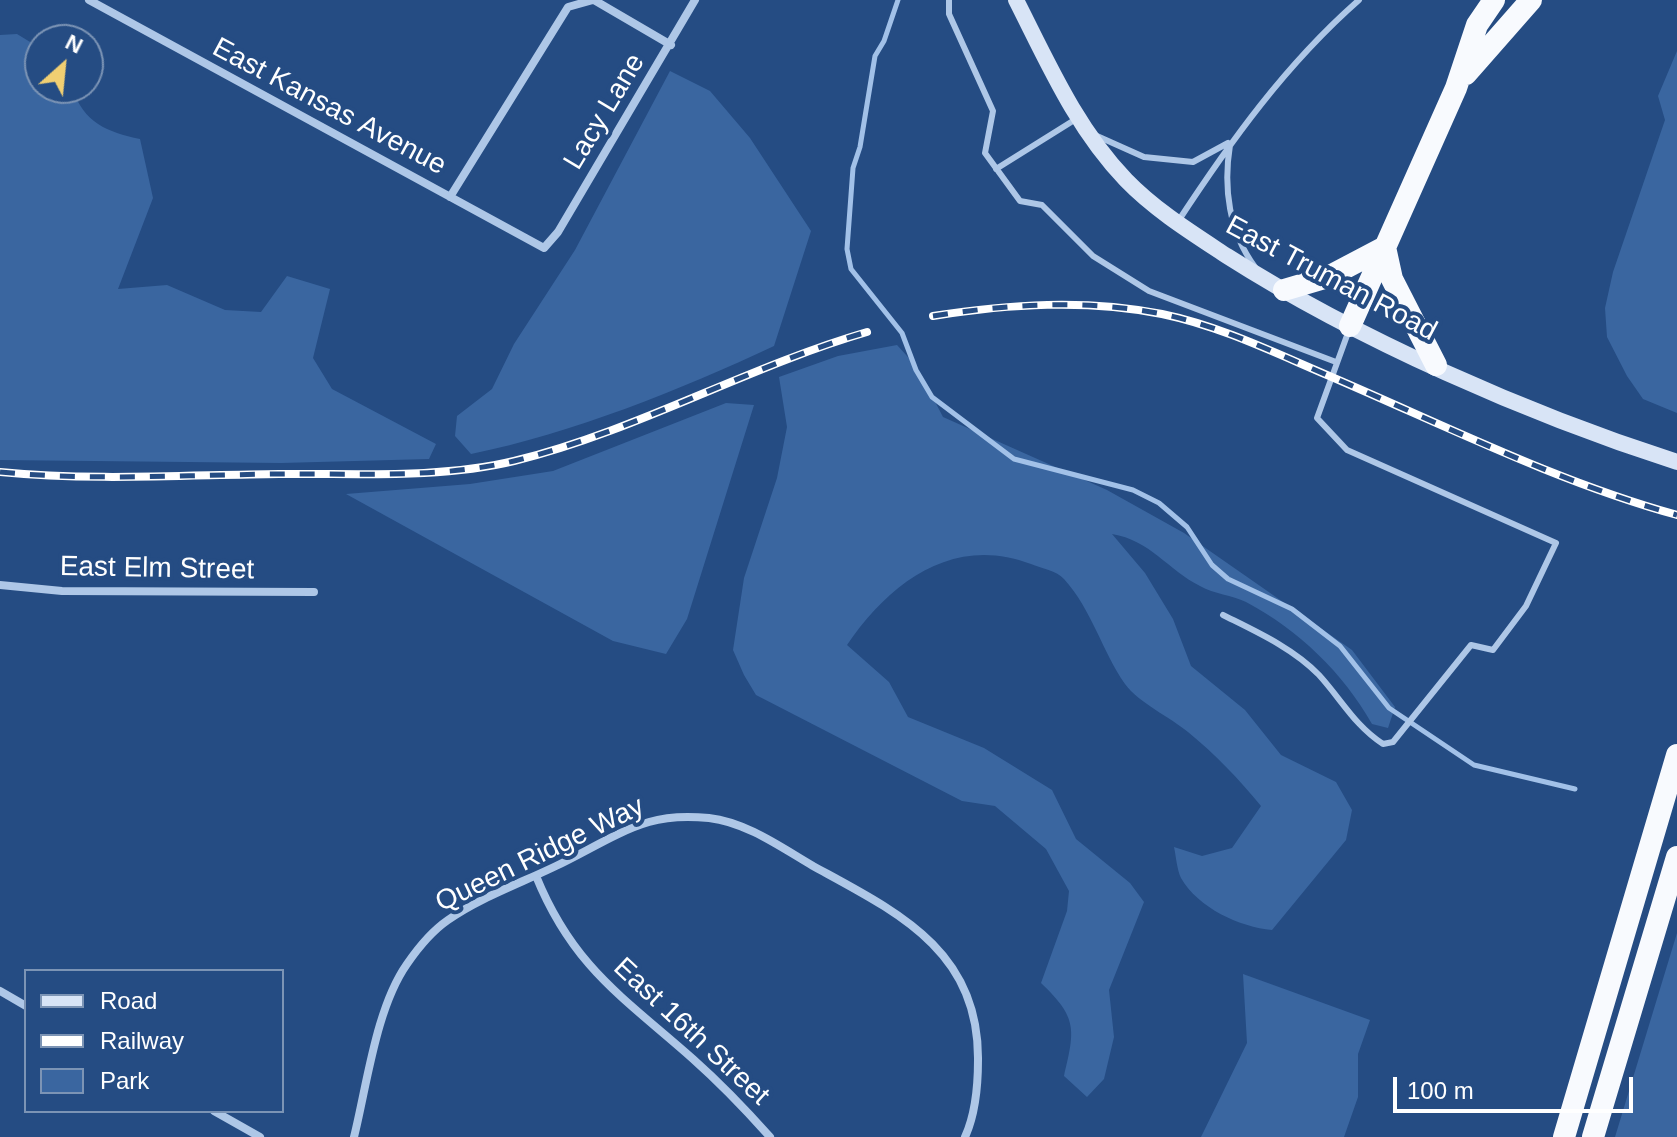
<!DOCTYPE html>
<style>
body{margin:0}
#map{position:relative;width:1677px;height:1137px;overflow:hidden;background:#254c83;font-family:Helvetica,sans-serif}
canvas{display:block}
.legend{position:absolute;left:24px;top:969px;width:260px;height:144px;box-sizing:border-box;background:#254c83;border:2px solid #7c94b5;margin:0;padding:10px 14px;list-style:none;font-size:24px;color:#fff}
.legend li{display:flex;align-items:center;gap:16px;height:40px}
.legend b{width:40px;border:2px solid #7c94b5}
.north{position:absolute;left:24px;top:24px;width:80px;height:80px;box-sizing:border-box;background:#254c83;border:2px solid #7c94b5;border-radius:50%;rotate:27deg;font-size:22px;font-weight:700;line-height:32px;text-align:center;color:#fff}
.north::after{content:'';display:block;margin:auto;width:28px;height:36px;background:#f1cf72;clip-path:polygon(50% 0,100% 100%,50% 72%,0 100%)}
.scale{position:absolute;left:1393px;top:1077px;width:240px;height:36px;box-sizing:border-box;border:4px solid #fff;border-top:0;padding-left:10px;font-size:24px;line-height:28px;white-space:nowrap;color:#fff;-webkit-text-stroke:6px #254c83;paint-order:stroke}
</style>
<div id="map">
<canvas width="1677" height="1137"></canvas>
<ul class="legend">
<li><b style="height:10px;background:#d8e4f6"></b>Road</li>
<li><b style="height:10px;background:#fff"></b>Railway</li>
<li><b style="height:22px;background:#3a66a0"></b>Park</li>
</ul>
<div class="north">N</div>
<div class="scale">100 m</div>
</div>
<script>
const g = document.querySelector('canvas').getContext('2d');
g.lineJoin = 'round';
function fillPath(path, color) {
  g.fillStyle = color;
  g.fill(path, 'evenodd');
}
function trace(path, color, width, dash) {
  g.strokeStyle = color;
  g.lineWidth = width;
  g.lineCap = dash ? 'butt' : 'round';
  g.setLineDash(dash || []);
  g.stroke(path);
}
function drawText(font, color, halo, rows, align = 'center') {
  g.font = font + ' Helvetica,sans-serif';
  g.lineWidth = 8;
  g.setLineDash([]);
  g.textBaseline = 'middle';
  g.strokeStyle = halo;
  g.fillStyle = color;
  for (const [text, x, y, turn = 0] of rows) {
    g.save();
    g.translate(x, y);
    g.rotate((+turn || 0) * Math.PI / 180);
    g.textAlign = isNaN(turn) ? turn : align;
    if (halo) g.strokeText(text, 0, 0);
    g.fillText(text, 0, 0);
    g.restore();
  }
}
fillPath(new Path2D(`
 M17,34L40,48V88H72C84,123 107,132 140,139L153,198L118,289L167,285L225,310L261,312L287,276L330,289L313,358L332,389L436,444L429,459L281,463L0,460V35Z
 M1677,51V413L1643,399L1627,376L1607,337L1605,308L1613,272L1665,120L1658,96Z
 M670,71L710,91L750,138L811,231L774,346C680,390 573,433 471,454L455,436L457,416L492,389L514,344L575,250Z
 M897,345L917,367L943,417L1107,490L1184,533L1352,650L1395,707L1388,728L1372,724C1343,673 1299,630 1246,602C1232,595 1214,594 1200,586C1168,570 1150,540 1112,534L1145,573L1173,619L1191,666L1245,710L1281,755L1336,782L1352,810L1346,840L1272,930C1240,927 1198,908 1181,878C1177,870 1176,856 1174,847L1202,856L1232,848L1261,806C1239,779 1215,754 1188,732C1170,717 1139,703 1125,684C1102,651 1092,610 1064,579C1057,571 1041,568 1031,564C953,534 889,583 847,645L889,682L908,717L984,748L1052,790L1076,839L1130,883L1144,902L1109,990L1114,1037L1104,1079L1087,1097L1064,1076C1075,1030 1078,1018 1041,983L1067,911L1069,891L1046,849L995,806L962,801L756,695L744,675L733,650L744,578L777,478L787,427L779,377L838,356Z
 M726,403L754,405L687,619L666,654L613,641L346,494L470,484L553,471Z
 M1677,933V1137H1615Z
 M1243,974L1370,1020L1358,1054V1097L1344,1137H1201L1247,1043Z`), '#3a66a0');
trace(new Path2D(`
 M898,0L884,41L875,56L860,147L853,168L847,249L851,269L902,333L916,370L932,397L1014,459L1133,490L1159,503L1187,527L1212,565L1228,579L1292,609L1340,646L1389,708L1474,765L1575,789`), '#a2c1e8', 5);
trace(new Path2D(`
 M949,0V14L993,111L985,153L1020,201L1042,205L1093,256L1149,291L1336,362
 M1097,136L1144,157L1193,162L1228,143
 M1230,145C1223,188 1229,232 1255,267
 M996,169L1076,119
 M1177,223C1230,142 1286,64 1359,0
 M1223,615C1255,631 1293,648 1319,675C1341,699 1355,726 1383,744L1393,742L1471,645L1493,650L1526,606L1556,543L1347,450L1317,418L1349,330`), '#aec7e7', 6);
trace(new Path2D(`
 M89,0L544,248L558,232L695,0
 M594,0L671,45
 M450,197L568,7L593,0
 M0,585L62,591L314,592
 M536,876C573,967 623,997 693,1059C720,1083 746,1110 770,1137
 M0,991L26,1006
 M214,1111L260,1137
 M354,1137C367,1085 376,1008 407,964C418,948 432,931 448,920C479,898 521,883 556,866C586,852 618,831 649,822C669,816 689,816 709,818C746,822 782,848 813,866C897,912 979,950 978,1060C978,1086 976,1113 965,1137`), '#aec7e7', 8);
trace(new Path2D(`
 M1016,0C1048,63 1076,128 1126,180C1155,210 1192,233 1227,256C1359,340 1528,414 1677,462`), '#d8e4f6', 16);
trace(new Path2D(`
 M1466,74L1531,0
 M1284,290L1328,277L1385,247L1392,279L1436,365
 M1350,326L1456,88L1477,25L1494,0
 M1564,1137L1677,755
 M1593,1137L1677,857`), '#f8fafe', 22);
const rail = new Path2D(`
 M933,316C1009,304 1086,299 1162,314C1220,326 1273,352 1327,375C1442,424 1557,482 1677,515
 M0,472C92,481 186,475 279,474C356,473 439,479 514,461C636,431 747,367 867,332`);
trace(rail, '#fff', 8);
trace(rail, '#254c83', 5, [15]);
drawText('28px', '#fff', '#254c83', [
 ["East Kansas Avenue",329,107,28],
 ["Lacy Lane",605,112,-59],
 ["East Truman Road",1331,279,28],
 ["East Elm Street",157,569,1],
 ["Queen Ridge Way",540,855,-26],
 ["East 16th Street",691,1032,43]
]);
</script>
